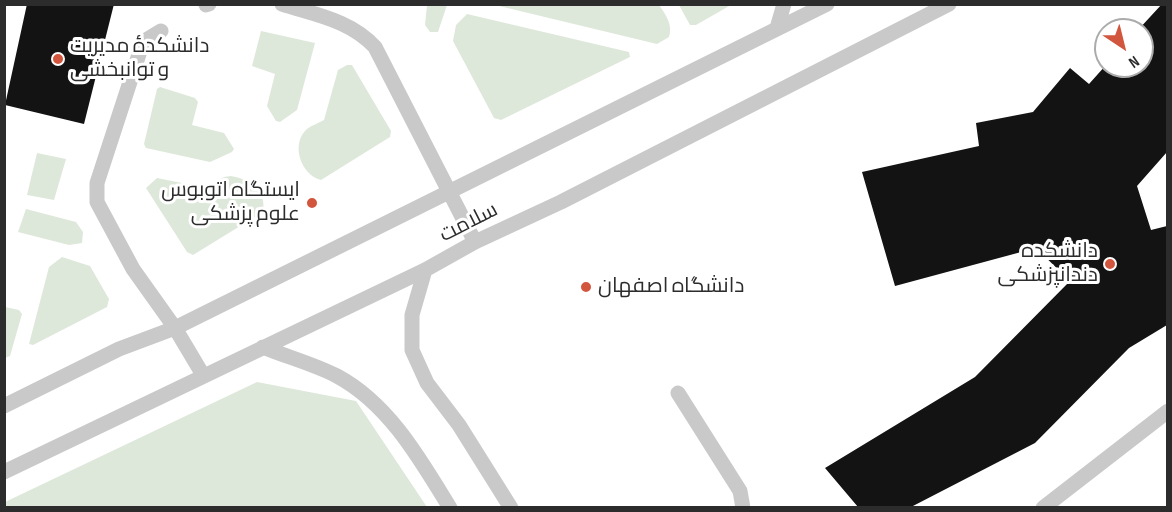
<!DOCTYPE html>
<meta charset="utf-8">
<style>
body{margin:0}
#map{position:relative;width:1172px;height:512px;overflow:hidden;background:#fff;font-family:"Sofia Sans Condensed",sans-serif}
canvas{display:block}
.frame{position:absolute;inset:0;border:6px solid #2c2c2c;pointer-events:none}
.north{position:absolute;left:1094px;top:18px;width:60px;height:60px;box-sizing:border-box;background:#fff;border:2px solid #ababab;border-radius:50%;rotate:145deg;font-size:16px;font-weight:700;line-height:24px;text-align:center;color:#2c2c2c}
.north::after{content:'';display:block;margin:auto;width:21px;height:27px;background:#d2553e;clip-path:polygon(50% 0,100% 100%,50% 72%,0 100%)}
</style>
<div id="map">
<canvas width="1172" height="512"></canvas>
<div class="frame"></div>
<div class="north">N</div>
</div>
<script>
const g = document.querySelector('canvas').getContext('2d');
g.lineJoin = 'round';
function fillPath(path, color) {
  g.fillStyle = color;
  g.fill(path, 'evenodd');
}
function trace(path, color, width, dash) {
  g.strokeStyle = color;
  g.lineWidth = width;
  g.lineCap = dash ? 'butt' : 'round';
  g.setLineDash(dash || []);
  g.stroke(path);
}
function drawText(font, color, halo, rows, align = 'center') {
  g.font = font + ' "Sofia Sans Condensed",Cairo,sans-serif';
  g.lineWidth = 6;
  g.setLineDash([]);
  g.textBaseline = 'middle';
  g.strokeStyle = halo;
  g.fillStyle = color;
  for (const [text, x, y, turn = 0] of rows) {
    g.save();
    g.translate(x, y);
    g.rotate((+turn || 0) * Math.PI / 180);
    g.textAlign = isNaN(turn) ? turn : align;
    if (halo) g.strokeText(text, 0, 0);
    g.fillText(text, 0, 0);
    g.restore();
  }
}
fillPath(new Path2D(`
 M427,5H447L438,32H430L425,25Z
 M495,5H659C666,15 673,25 669,37L657,44Z
 M679,5H731L696,25H690Z
 M467,14L629,52L630,57L501,120L494,118L453,41L456,25Z
 M261,31L315,43L297,110L280,122L276,121L267,106L275,74L252,66Z
 M347,65H352L391,131L390,137L321,180C301,175 290,144 307,129C312,125 319,123 324,120L338,70Z
 M160,87L195,98L198,102L192,125L224,133L234,149L232,152L210,162L146,148L144,144L157,89Z
 M37,153L66,159L54,200L27,195Z
 M231,176C249,179 267,190 263,212L193,255L187,252L146,188L157,178L207,188L224,177Z
 M26,209L76,222L83,232L82,243L69,245L18,232Z
 M62,257L90,266L109,299L107,307L33,345L29,344L49,267Z
 M5,307L19,310L22,314L10,356L5,358Z
 M257,382L356,401L427,507H5V502Z`), '#dee8da');
fillPath(new Path2D(`
 M27,4H114L84,124L5,105Z
 M1162,4H1167V152L1137,186L1151,230L1167,226V325L1129,348L1035,443L911,507H858L825,468L975,377L1070,281L1036,248L895,286L862,172L979,146L976,123L1033,112L1070,68L1089,84L1106,65L1142,66V30H1138Z`), '#131313');
trace(new Path2D(`
 M282,4C316,15 350,20 375,47L475,242
 M206,5L209,4
 M777,28L784,4
 M161,31L143,42L97,183V202L133,269L175,328L203,375
 M425,270L412,315V350L427,383L459,425L511,508
 M263,347C287,357 314,364 337,376C389,404 420,459 450,508
 M678,393L740,491L743,508
 M4,406L119,349L175,328L827,4
 M4,472L425,270L475,242L561,202L949,4
 M1043,508L1168,411`), '#c9c9c9', 15);
for (const [x, y, r, color] of [
 [58,59,6,"#d2553e"],
 [312,203,6,"#d2553e"],
 [1110,264,6,"#d2553e"],
 [586,287,6,"#d2553e"]
]) {
  const dot = new Path2D();
  dot.arc(x, y, r, 0, 2 * Math.PI);
  g.fillStyle = color;
  g.fill(dot);
  trace(dot, '#fff', 2);
}
drawText('21px', '#2c2c2c', '#fff', [
 ["دانشکدهٔ مدیریت",70,47],
 ["و توانبخشی",70,71],
 ["ایستگاه اتوبوس",300,191,"right"],
 ["علوم پزشکی",300,215,"right"],
 ["دانشکده",1098,252,"right"],
 ["دندانپزشکی",1098,276,"right"],
 ["دانشگاه اصفهان",598,287]
], 'left');
drawText('21px', '#2c2c2c', '#fff', [
 ["سلامت",469,223,-27]
]);
</script>
